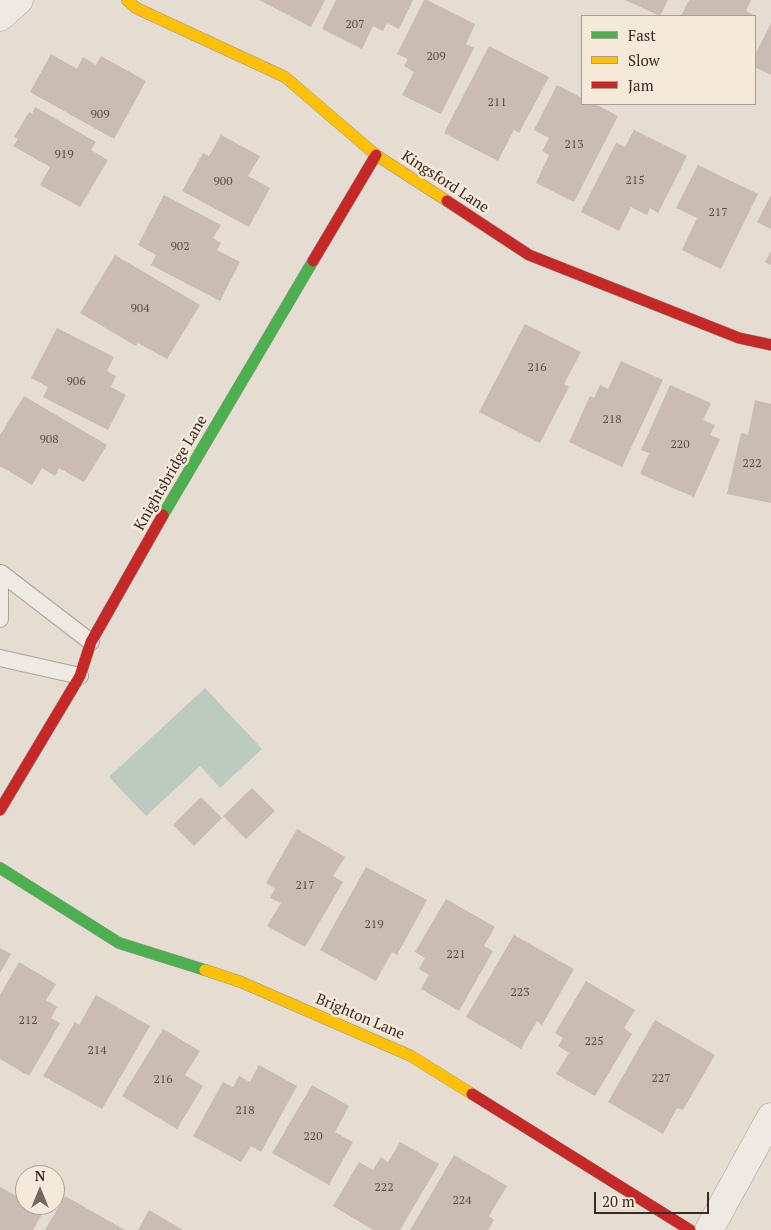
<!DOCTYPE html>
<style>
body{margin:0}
#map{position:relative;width:771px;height:1230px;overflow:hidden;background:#e5ddd2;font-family:"PT Serif",serif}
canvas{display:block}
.legend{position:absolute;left:581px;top:15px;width:175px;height:90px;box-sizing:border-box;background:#f5e9da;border:1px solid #ab9d90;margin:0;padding:6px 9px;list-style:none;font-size:15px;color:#3b2a22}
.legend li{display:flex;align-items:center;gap:10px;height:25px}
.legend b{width:25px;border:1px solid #ab9d90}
.north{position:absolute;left:15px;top:1165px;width:50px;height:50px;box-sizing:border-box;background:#f5e9da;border:1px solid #ab9d90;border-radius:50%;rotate:0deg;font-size:14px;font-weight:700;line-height:20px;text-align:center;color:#3b2a22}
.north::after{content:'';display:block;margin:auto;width:18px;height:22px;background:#766960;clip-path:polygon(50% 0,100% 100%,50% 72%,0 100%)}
.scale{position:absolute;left:594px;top:1192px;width:115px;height:22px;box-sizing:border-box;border:2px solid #3b2a22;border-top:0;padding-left:6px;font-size:15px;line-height:18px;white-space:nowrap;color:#3b2a22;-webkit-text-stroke:4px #f5e9da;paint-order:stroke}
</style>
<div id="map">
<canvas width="771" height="1230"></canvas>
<ul class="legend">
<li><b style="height:6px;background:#4caf50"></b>Fast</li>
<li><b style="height:6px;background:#ffc107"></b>Slow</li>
<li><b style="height:6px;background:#c62828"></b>Jam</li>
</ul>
<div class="north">N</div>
<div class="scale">20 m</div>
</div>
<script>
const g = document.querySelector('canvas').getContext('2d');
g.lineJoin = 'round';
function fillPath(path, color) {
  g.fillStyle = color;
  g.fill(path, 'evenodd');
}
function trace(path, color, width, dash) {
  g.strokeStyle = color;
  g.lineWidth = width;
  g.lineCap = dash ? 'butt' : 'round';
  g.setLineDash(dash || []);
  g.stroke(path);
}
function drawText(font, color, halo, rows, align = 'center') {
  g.font = font + ' "PT Serif",serif';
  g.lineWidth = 5;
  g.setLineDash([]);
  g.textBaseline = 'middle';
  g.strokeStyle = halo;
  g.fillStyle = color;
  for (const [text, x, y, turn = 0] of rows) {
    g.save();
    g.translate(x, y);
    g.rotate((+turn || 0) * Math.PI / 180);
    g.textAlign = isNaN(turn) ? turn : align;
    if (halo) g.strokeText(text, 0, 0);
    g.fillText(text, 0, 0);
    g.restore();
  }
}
fillPath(new Path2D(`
 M205,688L262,749L220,788L200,766L146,816L109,777Z`), '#bccac0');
fillPath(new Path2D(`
 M259,0H325L311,27Z
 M336,0H413L399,29L387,23L383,31L373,26L362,49L322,29Z
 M424,0H427L475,24L466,44L474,48L441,114L402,95L414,72L404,66L408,59L397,54Z
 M625,0H668L660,16Z
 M689,0H751L746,11L754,15L753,16H681Z
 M771,23V75L755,67V55Z
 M489,46L549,77L519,133L514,130L498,161L444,133Z
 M51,54L77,69L83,57L96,65L101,56L146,81L114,139L30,92Z
 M557,85L582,98V104H595L618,116L574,202L536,183L549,155L542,151L549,138L534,130Z
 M35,107L96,142L91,150L108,160L80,207L40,185L50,167L13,146L18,139L14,137L29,112L32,114Z
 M634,130L687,156L658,213L650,208L647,215L631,207L619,231L581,212L616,143L625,147Z
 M221,135L260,156L248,176L270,188L249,227L182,191L203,153L209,156Z
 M698,165L758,194L721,269L682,250L697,218L676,208Z
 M164,195L221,225L213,238L221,243L217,250L240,262L220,301L151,265L156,255L138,245Z
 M771,195V229L757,222Z
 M771,251V265L765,262Z
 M115,255L200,305L167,359L138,343L136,346L80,313Z
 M525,324L581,352L564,384L569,387L540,443L479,412Z
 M57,328L114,357L107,371L116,376L111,387L126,395L108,430L43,397L48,387L31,378Z
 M621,361L663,380L622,467L569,442L590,396L594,398L600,385L608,389Z
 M670,385L711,403L703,420L715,425L710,435L720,439L694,497L640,474L649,453L641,450Z
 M24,396L107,445L84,482L59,468L55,476L42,468L32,485L0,466V435Z
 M755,400L771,404V503L727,494L741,433L748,435Z
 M252,788L275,811L246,839L223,816Z
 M201,797L222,818L194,846L173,825Z
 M297,829L345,857L333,876L343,882L305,947L267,926L281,903L270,898L275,889L266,883Z
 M366,867L427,900L397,955L392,952L376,981L320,950Z
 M446,899L495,927L484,946L493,951L459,1011L421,989L429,975L419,969L425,958L415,952Z
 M514,935L574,969L542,1025L537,1021L521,1049L466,1017Z
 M0,948L11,954L0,973Z
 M19,962L56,984L46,1000L57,1007L51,1018L60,1023L29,1076L0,1059V995Z
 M586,981L635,1010L624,1028L632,1034L595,1096L556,1074L569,1053L558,1046L563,1038L555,1033Z
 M96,995L150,1026L102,1109L43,1076L75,1022L79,1025Z
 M655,1020L715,1055L683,1110L677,1108L663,1134L608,1102Z
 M163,1029L200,1051L185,1075L203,1086L177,1129L122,1096Z
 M259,1065L297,1086L261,1152L251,1146L241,1162L193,1136L223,1082L233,1087L239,1076L250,1082Z
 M312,1085L349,1106L335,1132L353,1142L329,1185L272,1153Z
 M400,1142L439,1164L400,1230H373L333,1206L359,1162L373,1170L381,1157L388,1162Z
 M454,1155L507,1186L489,1216L494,1220L488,1230H410Z
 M0,1187L25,1201V1205H32L43,1212L33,1230H0Z
 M65,1196L125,1230H45Z
 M149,1210L183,1230H138Z`), '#cabbb3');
const lane = new Path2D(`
 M0,573V619
 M1,573L91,642
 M0,658L80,676`);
const street = new Path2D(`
 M0,17L19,0
 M709,1230L771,1117`);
const fast = new Path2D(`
 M163,515L313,261
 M0,868L119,943L205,970`);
const slow = new Path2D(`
 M127,0L136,8L285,77L376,155L447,201
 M205,970L241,982L411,1056L472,1094`);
const jam = new Path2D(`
 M447,201L529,255L739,338L771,345
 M313,261L376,155
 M0,810L80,676L91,642L163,515
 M472,1094L690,1230`);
trace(lane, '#aba39a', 18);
trace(street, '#aba39a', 29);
trace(fast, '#9b928a', 12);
trace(slow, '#9b928a', 12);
trace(jam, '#9b928a', 12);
trace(lane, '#eee9e3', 16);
trace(street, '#eee9e3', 28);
trace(fast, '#4caf50', 11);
trace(slow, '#ffc107', 11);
trace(jam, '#c62828', 11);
drawText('12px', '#5f4e46', null, [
 ["207",355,25],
 ["209",436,57],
 ["211",497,103],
 ["909",100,115],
 ["213",574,145],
 ["919",64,155],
 ["215",635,181],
 ["900",223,182],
 ["217",718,213],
 ["902",180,247],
 ["904",140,309],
 ["216",537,368],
 ["906",76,382],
 ["218",612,420],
 ["908",49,440],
 ["220",680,445],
 ["222",752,464],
 ["217",305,886],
 ["219",374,925],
 ["221",456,955],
 ["223",520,993],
 ["212",28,1021],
 ["225",594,1042],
 ["214",97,1051],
 ["227",661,1079],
 ["216",163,1080],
 ["218",245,1111],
 ["220",313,1137],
 ["222",384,1188],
 ["224",462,1201]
]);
drawText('15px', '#3b2a22', '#f5e9da', [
 ["Kingsford Lane",445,182,33],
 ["Knightsbridge Lane",171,473,-60],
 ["Brighton Lane",360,1017,23]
]);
</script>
